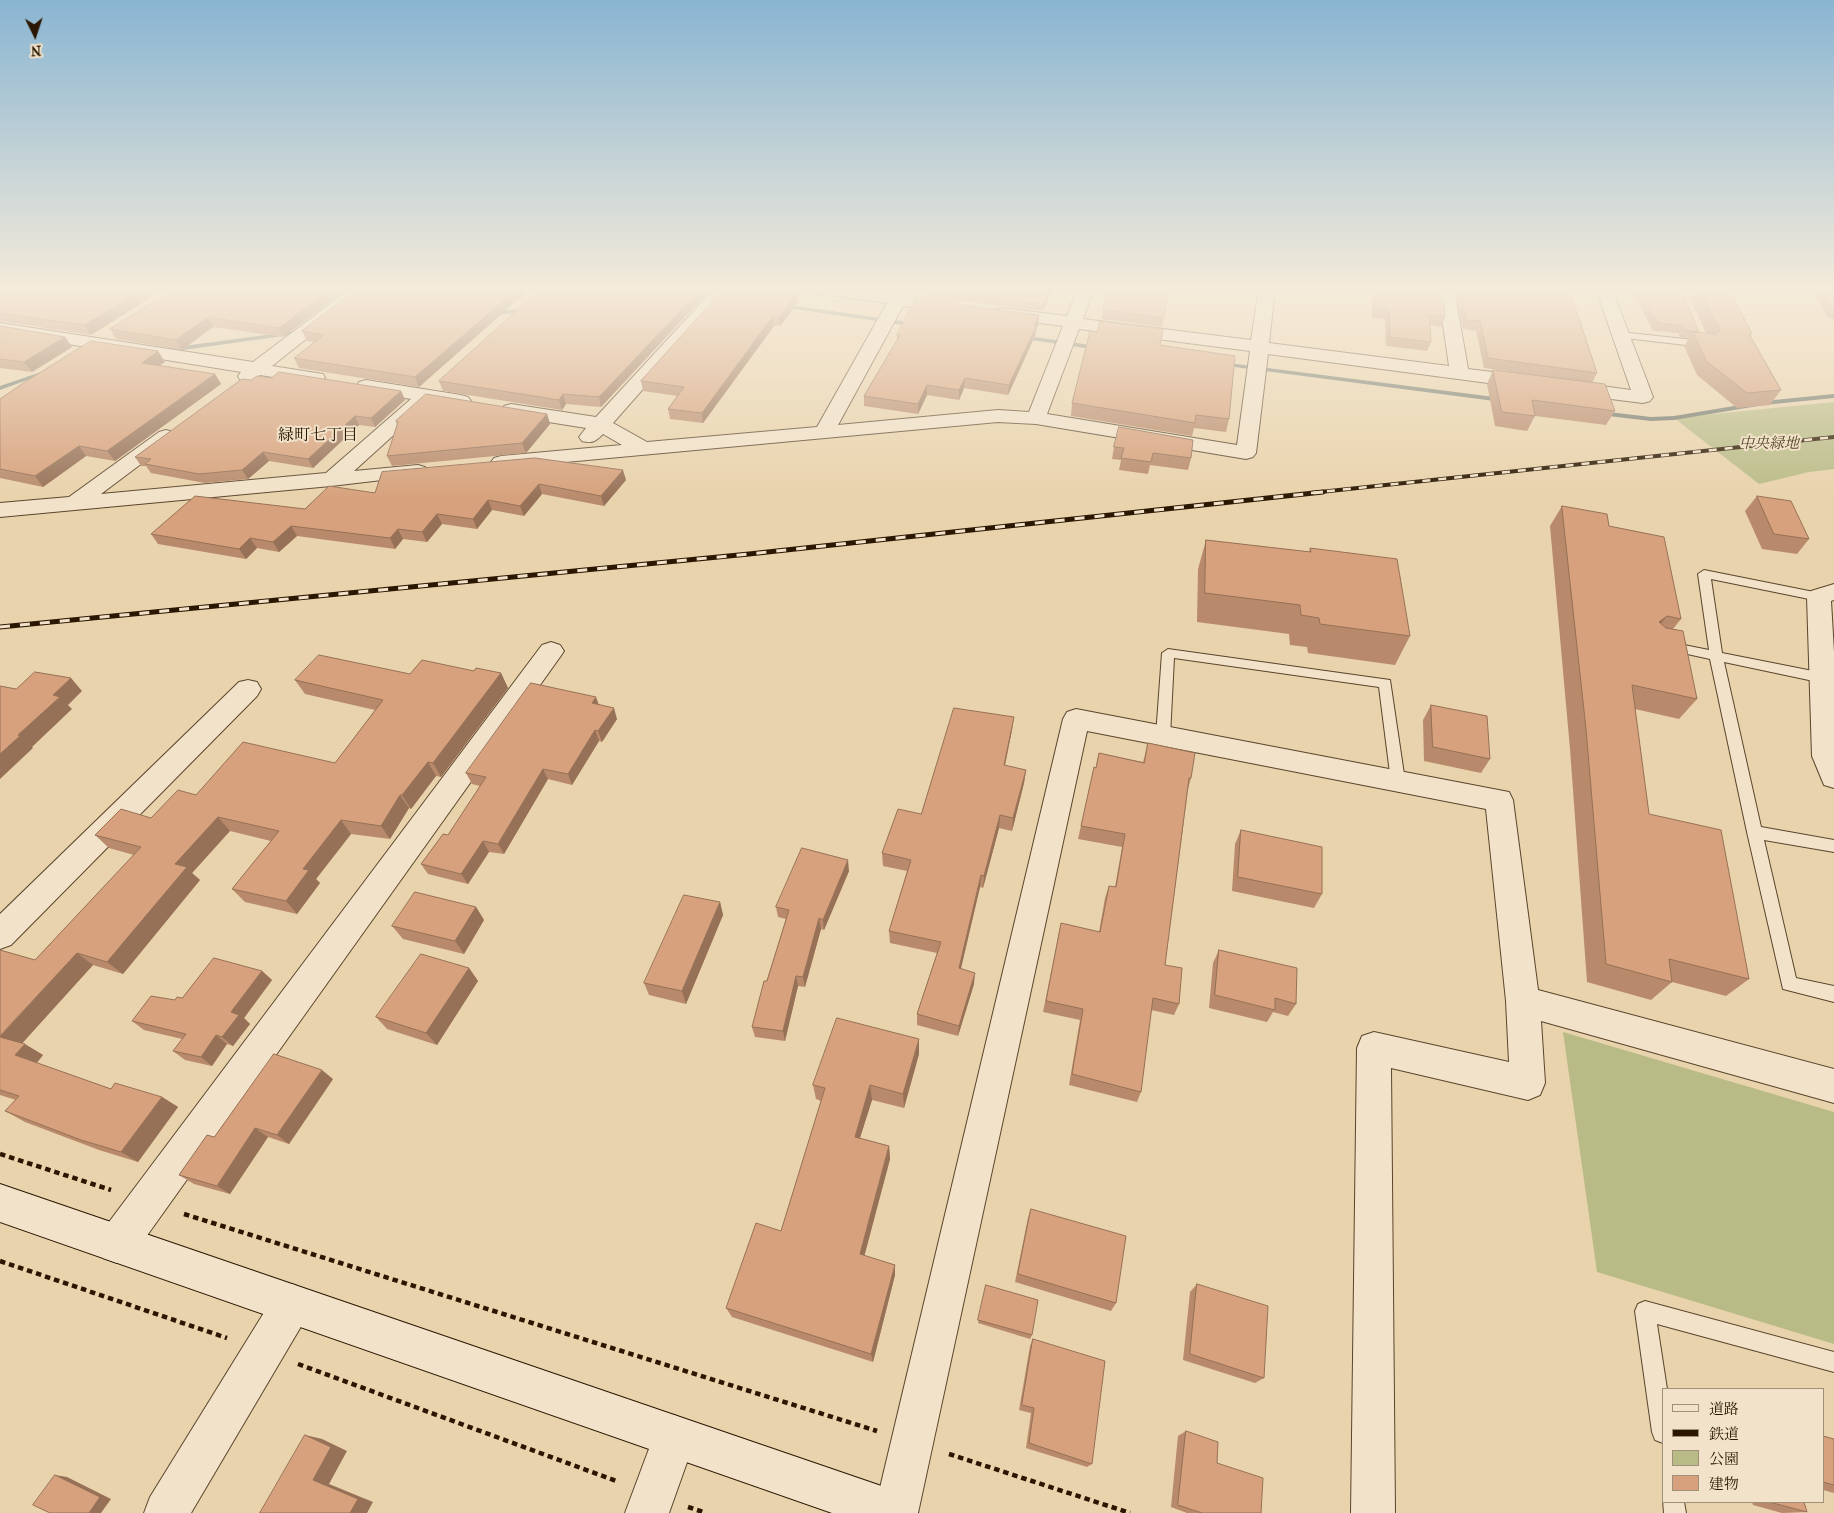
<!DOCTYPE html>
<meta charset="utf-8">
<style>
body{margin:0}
#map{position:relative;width:1834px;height:1513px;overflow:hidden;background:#e9d3ac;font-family:"IM FELL French Canon","Noto Serif JP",serif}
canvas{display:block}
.legend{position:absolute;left:1662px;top:1388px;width:162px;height:115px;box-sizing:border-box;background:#f1e2c9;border:1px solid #a19079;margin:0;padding:6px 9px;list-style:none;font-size:15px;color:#2a1601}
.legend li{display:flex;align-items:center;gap:10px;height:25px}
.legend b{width:25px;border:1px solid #a19079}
.north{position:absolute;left:10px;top:10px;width:50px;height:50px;-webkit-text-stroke:4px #f1e2c9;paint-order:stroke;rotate:176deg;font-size:14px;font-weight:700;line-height:20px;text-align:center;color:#2a1601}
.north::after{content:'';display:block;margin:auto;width:18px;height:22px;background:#2a1601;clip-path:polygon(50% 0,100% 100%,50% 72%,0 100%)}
</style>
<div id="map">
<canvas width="1834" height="1513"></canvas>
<ul class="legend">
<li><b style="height:6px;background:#f1e2c9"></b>道路</li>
<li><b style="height:6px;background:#2a1601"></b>鉄道</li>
<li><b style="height:14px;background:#b9bb87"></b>公園</li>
<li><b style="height:14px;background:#d6a17c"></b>建物</li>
</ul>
<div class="north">N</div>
</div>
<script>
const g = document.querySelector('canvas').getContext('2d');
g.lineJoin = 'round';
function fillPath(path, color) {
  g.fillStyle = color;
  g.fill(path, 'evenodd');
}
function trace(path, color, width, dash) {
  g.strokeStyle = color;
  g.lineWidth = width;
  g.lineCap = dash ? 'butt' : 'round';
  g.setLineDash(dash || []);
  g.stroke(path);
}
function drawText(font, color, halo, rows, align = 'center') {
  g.font = font + ' "IM FELL French Canon","Noto Serif JP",serif';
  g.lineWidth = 4;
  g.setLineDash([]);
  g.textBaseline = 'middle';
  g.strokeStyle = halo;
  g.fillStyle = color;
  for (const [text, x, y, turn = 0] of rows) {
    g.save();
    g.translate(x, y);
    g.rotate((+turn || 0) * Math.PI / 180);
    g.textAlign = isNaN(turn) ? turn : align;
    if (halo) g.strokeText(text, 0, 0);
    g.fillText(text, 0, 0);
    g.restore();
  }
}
fillPath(new Path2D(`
 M1834,402V469L1809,472L1759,484L1674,418Z
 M1563,1032L1834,1112V1344L1597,1272Z`), '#b9bb87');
fillPath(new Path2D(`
 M782,304L917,323L920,325L917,327L780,307V305Z
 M529,308L532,310L531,311L491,316L488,314L491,312Z
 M303,330L305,331V333L161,353L158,351L161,349Z
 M1020,335L1098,346L1101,348L1098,350L1018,338L1017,337Z
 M1221,362L1502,398L1506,400L1502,402L1219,365V363Z
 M44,371L49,372L0,390V386Z
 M1834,394V398L1764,405L1674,420L1651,421L1600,415L1596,413L1600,411L1651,417L1674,416L1764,401Z`), '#6d766b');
const lane = new Path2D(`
 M1620,332L1703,341L1708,344L1703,347L1617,337L1616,335Z
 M1704,570L1819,593L1825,597L1819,601L1711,579L1722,653L1823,673L1828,675L1829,678L1828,681L1823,683L1724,662L1761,827L1834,840V852L1764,840L1796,978L1834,986V1002L1783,989L1747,832L1710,659L1669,650L1663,646L1669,642L1709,650L1698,574Z
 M1168,649L1390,680L1405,781L1403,785L1398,786L1393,785L1391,781L1379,687L1174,658L1170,736L1168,740H1158L1156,736L1162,653Z
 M1645,1301L1834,1352V1372L1657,1324L1667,1389H1663V1443L1655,1440L1652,1432L1635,1311L1638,1304Z
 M1663,1500V1502H1684L1686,1513H1664Z`);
const street = new Path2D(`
 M350,289H369L272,366L323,374L325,378L323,382L316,384L260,375C253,380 249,382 240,380L238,376L241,372L0,333V323L253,362Z
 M714,289H731L613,423L647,442L817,427L887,303L818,294L812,293L810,289H855L893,294L896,289H912L908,296L951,302L957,303L960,307L957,311L951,312L903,306L838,425L998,410L1029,412L1063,326L1001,318L995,317L992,313L995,309L1001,308L1067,316L1078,289H1094L1083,319L1251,340L1259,289H1275L1269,343L1449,366L1438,289H1454L1468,369L1526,376L1533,378L1535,382L1533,386L1526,388L1268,354L1256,453L1253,457L1246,459L1036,424L998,422L501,468L494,466L491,462L494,458L501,456L622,445L603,434C596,441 592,444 582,441L579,437L586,428L511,416L504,414L501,410L504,406L511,404L596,417ZM1079,329L1250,351L1237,445L1047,414Z
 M1596,289H1612L1653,397L1650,401L1643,403L1571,394L1564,392L1561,388L1564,384L1571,382L1631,390Z
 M366,380L461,395L468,397L471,401L468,405L461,407L430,402L354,471L418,465L425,467L428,471L425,475L331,486L0,517V503L69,497L159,432L166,430L173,432L176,436L173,440L101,494L326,473L411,399L359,390L357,386L359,382Z
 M1834,584V600L1831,601L1834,652V788L1824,785L1812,756L1807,597L1811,591Z
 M551,642L560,645L564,651L560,657L131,1258L117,1263L103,1258L98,1244L103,1230L542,645Z
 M248,680L257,682L261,689L257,696L11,945L0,949V914L239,682Z
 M1076,709L1509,792L1513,800L1538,990L1834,1069V1103L1541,1021L1545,1083L1540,1095L1528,1100L1391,1068L1395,1513H1351L1357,1048L1362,1036L1374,1032L1509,1062L1506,1001L1486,809L1087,731L918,1513H874L1063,719L1067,712Z
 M292,1284L306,1290L312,1304L306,1318L191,1513H144L150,1497L278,1290Z
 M674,1415L689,1422L696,1437L669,1513H625L659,1422Z`);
const secondary = new Path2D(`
 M0,1184L896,1491L912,1497L918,1513H832L0,1222Z`);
trace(lane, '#5a452c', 2);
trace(street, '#5a452c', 2);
trace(secondary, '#2a1601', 2);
trace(new Path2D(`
 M0,1154L111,1190
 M184,1214L877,1431
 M0,1261L227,1338
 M298,1364L619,1482
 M949,1454L1130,1513
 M688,1507L706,1513`), '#2a1601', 4.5, [5.5, 4]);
fillPath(lane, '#f1e2c9');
fillPath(street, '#f1e2c9');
fillPath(secondary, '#f1e2c9');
const railFar1 = new Path2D(`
 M1311,493L1834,437`);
const rail = new Path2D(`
 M0,627L749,554L1323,492`);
trace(railFar1, '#2a1601', 4);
trace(rail, '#2a1601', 5);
trace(railFar1, '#f1e2c9', 2.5, [8]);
trace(rail, '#f1e2c9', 3, [10]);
fillPath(new Path2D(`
 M0,289H164L91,335L0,321Z
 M175,289H347L283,337L213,327L182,350L116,339L110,329Z
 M356,289H530L419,387L299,368L294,358L315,342L307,341L302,331Z
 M711,289L601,407L566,404L562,410L443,391L439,381Z
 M724,289H787L785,292L797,293L798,303L780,326H774L703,423L670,419L668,409L678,396L643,391L641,381Z
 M923,289H1053L1043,311L923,296Z
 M1107,289H1168L1162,327L1102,319L1103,310L1108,292H1106Z
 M1372,289H1442L1445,317L1441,327L1429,325L1431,342L1427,351L1386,346L1385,319L1372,318Z
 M1454,289H1569L1597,373L1592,383L1615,411L1606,425L1535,416L1527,431L1495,426L1487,384L1493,370L1515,372L1484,368L1476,331L1463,329Z
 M1634,289H1671L1699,332L1706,333L1690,299L1695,289H1700L1752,334L1750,336L1781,390L1770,405L1737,408L1697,375L1684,346L1689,338L1680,337L1678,333L1653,331L1633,292Z
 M1811,289H1834V319L1828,318Z
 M1039,315L1038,325L1036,330L1035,336L1008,395L964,388L959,400L927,395L918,414L864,406V396L897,341V335Z
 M0,326L65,337L72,347L32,372L0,368Z
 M1160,345L1229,419L1226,432L1194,428L1192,436L1071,416L1072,403Z
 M165,362L159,365L215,374L221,384L115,461L86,456L43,487L0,478V399Z
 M271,378L401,391L405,400L375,427L359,425L313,468L269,461L248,479L205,483L151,473L146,466H141L135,457L251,380Z
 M547,414L550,424L526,453L392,466L387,456L397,425L396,421Z
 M1114,447L1191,458L1188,470L1150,465L1148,474L1119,470L1121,460L1112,459Z
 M382,472L626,480L604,506L542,494L524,516L492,510L477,529L442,524L427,542L403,539L395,549L297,536L279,552L257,548L246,559L158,544L151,534L305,509L375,493Z
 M1757,496L1809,539L1797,554L1762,549L1745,511Z
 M1562,506L1609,526L1681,619L1673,629L1697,699L1679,719L1635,709L1649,814L1749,979L1726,996L1672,982L1651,1000L1587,982L1570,749L1550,526Z
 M1206,540L1309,552L1310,548L1410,636L1395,665L1308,653L1307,647L1290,645L1289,634L1197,622L1198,569Z
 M474,671L501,673L508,688L441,777L436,776L411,809L409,808L390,839L351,834L316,879L320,883L297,914L245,902L232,889L271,841L230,831L192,873L200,880L123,974L93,965L22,1043L43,1055L37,1063L111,1089L162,1097L178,1107L138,1162L99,1150L25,1122L5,1111L16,1100L0,1095V950L35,960L134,855L109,848L95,835L151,818L196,795L335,763L375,710L305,694L295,680Z
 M599,705L617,719L602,742L599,741L572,785L548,779L504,854L489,852L468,884L428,874L421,864L448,835L480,786L472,784L466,773Z
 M1431,705L1490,759L1481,773L1424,761L1423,720Z
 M1012,730L1005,766L1026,770L1024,783L1012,831L999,828L983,888L980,887L961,969L974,984L958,1036L917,1025V1014L937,953L890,943L889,931L907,871L883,866L882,853L921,814Z
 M1148,743L1191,778L1188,789L1165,965L1179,1004L1174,1015L1151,1010L1141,1092L1137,1102L1069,1085L1080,1020L1043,1012L1061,923L1099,932L1105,898L1109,886L1115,887L1122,847L1078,839L1094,767H1096L1099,753L1143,762Z
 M1241,830L1322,894L1314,908L1232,891L1235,844Z
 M849,871L824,930L821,929L805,987L798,986L785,1041L755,1037L752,1027L786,919L778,917L776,907Z
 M720,902L723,915L686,1004L649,995L644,983Z
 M476,907L484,920L464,954L403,939L392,926Z
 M1219,950L1296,1004L1288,1016L1273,1012L1267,1022L1209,1008L1213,963Z
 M469,968L478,981L437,1045L387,1029L376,1017Z
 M262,971L272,980L244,1018L250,1024L233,1046L227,1044L212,1066L185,1060L173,1051L182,1039L144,1030L132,1021L175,1000L182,998Z
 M919,1054L904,1108L872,1100L860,1138L889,1146L890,1159L864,1256L895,1265V1275L873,1362L732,1317L726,1308L781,1231L821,1101L816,1099L813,1085Z
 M333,1079L289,1144L268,1137L230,1194L194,1184L179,1175L214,1137Z
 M1031,1209L1116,1303L1111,1311L1015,1282L1028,1218Z
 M1197,1284L1264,1378L1255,1383L1183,1360L1190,1292Z
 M986,1285L1032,1335L1030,1339L978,1323Z
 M1033,1339L1092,1464L1087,1467L1026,1448L1031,1413L1019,1410L1030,1346Z
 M1186,1431L1217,1463L1261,1513H1187L1171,1507L1178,1436Z
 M1823,1436L1834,1439V1493L1823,1490Z
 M1752,1502H1804L1807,1512L1782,1513L1753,1505Z`), '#b88a6b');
fillPath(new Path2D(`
 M144,289H164L91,335L84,325Z
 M330,289H347L283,337L279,328Z
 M517,289H530L419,387L415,377Z
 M701,289H711L601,407L599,397Z
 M779,289H787L778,300L777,291Z
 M1050,289H1053L1043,311L1044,304Z
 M797,293L798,303L780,326L779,317Z
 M1039,315L1038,325L1036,330L1035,336L1008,395L1009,385Z
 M773,316L774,326L703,423L702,413Z
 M208,317L213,327L182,350L176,340Z
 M65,337L72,347L32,372L24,362Z
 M158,351L165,362L149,373L142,363Z
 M215,374L221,384L115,461L107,451Z
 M965,378L964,388L959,400V390Z
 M927,385V395L918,414V404Z
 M401,391L405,400L375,427L371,418Z
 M563,394L566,404L562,410L559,400Z
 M547,414L550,424L526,453L522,443Z
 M355,416L359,425L313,468L308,459Z
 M79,446L86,456L43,487L35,476Z
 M263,452L269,461L248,479L242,470Z
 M623,470L626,480L604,506L601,496Z
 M539,484L542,494L524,516L520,506Z
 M488,500L492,510L477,529L473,519Z
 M437,514L442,524L427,542L422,532Z
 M291,526L297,536L279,552L273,542Z
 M398,529L403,539L395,549L390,538Z
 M250,538L257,548L246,559L239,549Z
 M1667,616L1651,636L1659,622Z
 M501,673L508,688L441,777L433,763Z
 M71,678L82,691L68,705L72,709L32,747L33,748L0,779V754L53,695Z
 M596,697L600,708L592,703Z
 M614,708L617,719L602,742L598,731Z
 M1014,717L1012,730L1002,778L1004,765Z
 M595,730L599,741L572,785L568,774Z
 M428,762L436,776L411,809L402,795Z
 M543,769L548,779L504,854L498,844Z
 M1026,770L1024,783L1012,831L1013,818Z
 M400,795L409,808L390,839L381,826Z
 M1000,815L999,828L983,888L984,876Z
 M218,817L230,831L192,873L200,880L123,974L107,962L175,864Z
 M341,820L351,834L316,879L320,883L297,914L286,901L303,869Z
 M483,841L489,852L468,884L461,874Z
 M848,860L849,871L824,930L823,920Z
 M981,875L980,887L958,980L959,968Z
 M720,902L723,915L686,1004L682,991Z
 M476,907L484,920L464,954L455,941Z
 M819,918L821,929L805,987L803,977Z
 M77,953L93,965L18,1048L0,1037Z
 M469,968L478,981L437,1045L426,1033Z
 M262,971L272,980L244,1018L250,1024L233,1046L222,1037L231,1012Z
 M975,973L974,984L958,1036L959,1026Z
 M796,976L798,986L785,1041L783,1031Z
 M216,1035L227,1044L212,1066L201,1057Z
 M919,1039V1054L904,1108L903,1094Z
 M25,1044L43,1055L34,1066L15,1055Z
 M322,1070L333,1079L289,1144L277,1135Z
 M870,1085L872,1100L856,1150L855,1137Z
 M162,1097L178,1107L138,1162L121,1152Z
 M255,1128L268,1137L230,1194L217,1186Z
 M889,1146L890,1159L862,1265L860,1254Z
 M895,1265V1275L873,1362L871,1354Z
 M305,1435L322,1439L347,1451L329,1484L373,1502L367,1513H350L313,1480Z
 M55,1475L67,1477L111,1499L101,1513H89Z`), '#967157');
const building = new Path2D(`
 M0,289H144L84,325L0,313Z
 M175,289H330L279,328L208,317L176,340L110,329Z
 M356,289H517L415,377L294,358L324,335L302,331Z
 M541,289H701L599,397L563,394L559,400L439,381Z
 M724,289H779L777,291L797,293L779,317L773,316L702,413L668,409L684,387L641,381Z
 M923,289H1050L1044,304Z
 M1109,289H1168L1164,318L1103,310Z
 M1376,289H1442L1445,317L1429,315L1431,342L1390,337L1389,310L1376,308Z
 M1460,289H1569L1597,373L1488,358L1480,321L1467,320Z
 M1638,289H1671L1681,290L1699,332L1684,330L1682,326L1658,323Z
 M1700,289H1729L1752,334H1749L1781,390L1747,393L1706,361L1693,332L1716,334L1720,330Z
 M1822,289H1834V310Z
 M916,299L1039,315L1034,326H1036L1009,385L965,378L959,390L927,385L918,404L864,396L900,335H897Z
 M1100,321L1163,329L1160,345L1235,356L1229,419L1196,415L1195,423L1072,403L1090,331L1097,332Z
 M0,326L65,337L24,362L0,359Z
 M91,341L158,351L142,363L215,374L107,451L79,446L35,476L0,469V399L25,382Z
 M1493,370L1605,384L1615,411L1532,400L1535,416L1502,412Z
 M279,372L401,391L371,418L355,416L308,459L263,452L242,470L199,474L145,464L151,459L135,457L242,379L251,380L257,376L271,378Z
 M426,394L547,414L522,443L387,456L398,422L396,421Z
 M1119,427L1193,440L1191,458L1153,453L1151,462L1121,458L1124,448L1114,447Z
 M535,458L623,470L601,496L539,484L520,506L488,500L473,519L437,514L422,532L398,529L390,538L291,526L273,542L250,538L239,549L151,534L195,496L305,509L329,486L375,493L382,472Z
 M1757,496L1791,501L1809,539L1774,534Z
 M1562,506L1607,514L1609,526L1664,537L1681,619L1667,616L1659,622L1666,628L1683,631L1697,699L1632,685L1649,814L1721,830L1749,979L1669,959L1672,982L1606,964L1586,729Z
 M1206,540L1311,552L1310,548L1397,559L1410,636L1320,624L1319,618L1301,615L1300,605L1205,593Z
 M319,655L410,674L422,660L474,671L476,668L501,673L433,763L428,762L402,795H400L381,826L341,820L303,869L309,870L286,901L232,889L279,831L218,817L175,864L187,867L107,962L77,953L0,1036V950L35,960L141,847L95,835L121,809L151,818L178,790L196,795L243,742L335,763L383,700L295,680Z
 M35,672L71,678L53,695L60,697L18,735L20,736L0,754V686L16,689Z
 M531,683L596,697L592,703L614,708L598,731L595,730L568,774L543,769L498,844L483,841L461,874L421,864L443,834L448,835L486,777L466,773Z
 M1431,705L1487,716L1490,759L1433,747Z
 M954,708L1014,717L1004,765L1026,770L1013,818L1000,815L984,876L981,875L959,968L975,973L959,1026L917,1014L941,942L889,931L911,860L882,853L898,809L921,814Z
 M1148,743L1195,753L1191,778H1189L1165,965L1182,968L1179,1004L1153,998L1141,1092L1072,1074L1083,1009L1046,1001L1061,923L1100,932L1109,886L1116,887L1125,834L1081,826L1094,767L1096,768L1099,753L1144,763Z
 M1241,830L1322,847V894L1238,877Z
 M802,848L848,860L823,920L819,918L803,977L796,976L783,1031L752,1027L764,981H767L789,910L776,907Z
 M415,892L476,907L455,941L392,926Z
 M684,895L720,902L682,991L644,983Z
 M1219,950L1297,968L1296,1004L1275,998V1010L1215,995Z
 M421,954L469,968L426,1033L376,1017Z
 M214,958L262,971L231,1012L239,1015L222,1037L216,1035L201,1057L173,1051L186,1034L132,1021L151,996L175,1000L177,997L182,998Z
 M837,1018L919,1039L903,1094L870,1085L855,1137L889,1146L860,1254L895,1265L871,1354L726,1308L756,1223L781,1231L825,1088L813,1085Z
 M0,1037L25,1044L15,1055L111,1089L115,1083L162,1097L121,1152L81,1140L5,1111L19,1096L0,1090Z
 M274,1054L322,1070L277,1135L255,1128L217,1186L179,1175L207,1135L214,1137Z
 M1031,1209L1126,1236L1116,1303L1018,1274Z
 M1197,1284L1268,1306L1264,1378L1190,1354Z
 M986,1285L1038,1300L1032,1335L978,1320Z
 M1033,1339L1105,1361L1092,1464L1029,1443L1034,1408L1022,1405Z
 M1186,1431L1218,1442L1217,1463L1263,1478L1261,1513H1202L1178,1505Z
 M305,1435L331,1447L313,1480L358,1499L350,1513H260Z
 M1823,1436L1834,1439V1485L1823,1482Z
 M55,1475L100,1497L89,1513H50L33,1505Z
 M1772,1502H1804L1807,1512L1773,1503Z`);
fillPath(building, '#d6a17c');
trace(building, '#967157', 1);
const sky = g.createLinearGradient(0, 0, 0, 501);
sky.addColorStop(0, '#89b5d2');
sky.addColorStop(0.58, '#f5ebda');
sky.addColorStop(1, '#f5ebda00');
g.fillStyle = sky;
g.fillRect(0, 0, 1834, 501);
drawText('italic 15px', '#554829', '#f1e2c9', [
 ["中央緑地",1769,444]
]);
drawText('16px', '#2a1601', '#f1e2c9', [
 ["緑町七丁目",318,436]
]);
</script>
